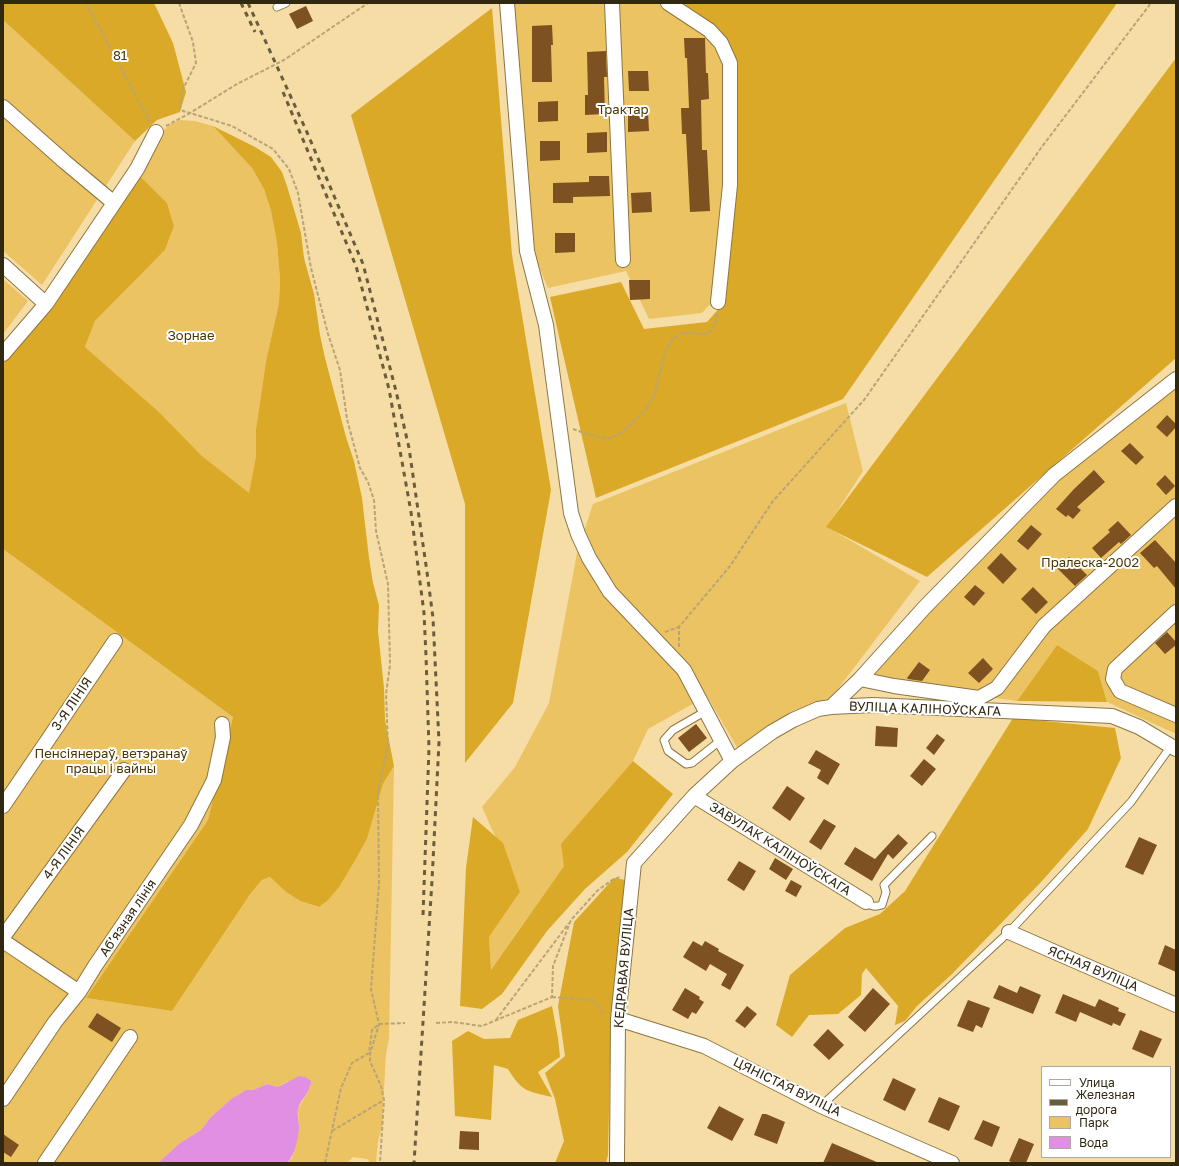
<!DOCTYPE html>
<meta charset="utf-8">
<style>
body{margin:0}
#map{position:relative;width:1179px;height:1166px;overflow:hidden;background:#f6dda6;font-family:"Golos Text",sans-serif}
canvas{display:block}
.frame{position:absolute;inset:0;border:4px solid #312812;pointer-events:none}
.legend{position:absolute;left:1041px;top:1066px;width:130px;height:92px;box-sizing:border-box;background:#fff;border:1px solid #ada9a0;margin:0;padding:5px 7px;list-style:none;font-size:12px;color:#312812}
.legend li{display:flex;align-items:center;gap:8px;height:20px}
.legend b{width:20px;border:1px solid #ada9a0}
</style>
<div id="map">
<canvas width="1179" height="1166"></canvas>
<div class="frame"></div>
<ul class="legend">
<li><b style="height:5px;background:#fff"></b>Улица</li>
<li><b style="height:5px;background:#6a5d3d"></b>Железная дорога</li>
<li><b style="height:11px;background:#ecc363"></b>Парк</li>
<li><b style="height:11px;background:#e18fe2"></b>Вода</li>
</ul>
</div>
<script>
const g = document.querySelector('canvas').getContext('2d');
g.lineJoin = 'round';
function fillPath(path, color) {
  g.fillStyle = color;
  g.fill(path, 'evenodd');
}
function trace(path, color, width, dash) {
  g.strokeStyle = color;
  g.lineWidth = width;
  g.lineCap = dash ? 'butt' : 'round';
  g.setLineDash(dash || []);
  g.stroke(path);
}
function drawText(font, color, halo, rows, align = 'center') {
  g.font = font + ' "Golos Text",sans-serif';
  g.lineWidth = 4;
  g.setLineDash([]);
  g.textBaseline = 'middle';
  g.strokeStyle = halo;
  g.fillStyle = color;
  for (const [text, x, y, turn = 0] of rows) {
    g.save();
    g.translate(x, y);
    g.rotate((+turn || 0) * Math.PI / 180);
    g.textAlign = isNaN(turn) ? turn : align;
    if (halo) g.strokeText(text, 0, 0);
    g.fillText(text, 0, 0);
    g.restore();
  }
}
fillPath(new Path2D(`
 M512,3H660L705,34L725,64L726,185L714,300L702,313L649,319L626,271L548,288L532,250Z
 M3,20L135,141L42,285L3,251Z
 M180,120L195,121L213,126L252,168L264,189L271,211L277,243L280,279L279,303L266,361L256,429V456L249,494L202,456L159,412L85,347L95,321L165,250L174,226L167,203L139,175L157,136L171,124Z
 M3,279L28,301L3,334Z
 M1176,381V734L1107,702L1098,671L1057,645L1017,701L860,679L1054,475Z
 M846,403L863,471L827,527L920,581L831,698L795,710L738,749L707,696L648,729L633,761L602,797L564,866L491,970L489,937L520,892L482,807L515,767L549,703L577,553L593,504Z
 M3,549L233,717L208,820L86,998L172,1011L251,893L262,880L270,877L286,892L300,901L318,907L357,857L367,839L383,784L394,766L389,1039L386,1054L382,1127L378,1141L376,1163H371L367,1159L353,1157L347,1163H287L292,1158L299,1129L298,1109L311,1086L288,1081L278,1087L267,1084L253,1090H246L231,1099L210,1118L201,1130L180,1143L158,1163H3Z`), '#ecc363');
fillPath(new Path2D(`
 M3,3H154L173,43L186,92L180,112L157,120L135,141L3,20Z
 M677,3H1117L843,399L596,498L550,297L621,282L644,329L707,322L723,304L735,61Z
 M492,8L512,255L551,490L513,703L465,763V504L351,115Z
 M1176,58V358L927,577L826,527Z
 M213,126L255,147L271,157L282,172L287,186L301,233L304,258L314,294L320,335L325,358L346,437L354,461L362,498L369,558L373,583L379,605L378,631L384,688L385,720L394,766L383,784L367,839L357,857L339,887L328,900L319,907L300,901L286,892L270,877L262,880L251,893L172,1011L86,998L208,820L233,717L3,549V364L22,341L139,175L167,203L174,226L165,250L95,321L85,347L159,412L202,456L249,493L256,456V429L266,361L279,303L280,279L277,243L271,211L264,189L252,168Z
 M1057,645L1098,671L1107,702L1017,701Z
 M1013,718L1115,728L1121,758L1088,829L1042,881L952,974L917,1006L905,1021L895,1025L898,1006L866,968L862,974L861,995L838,1014L809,1015L792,1037L776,1025L790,975L845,928L880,914L905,891Z
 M633,761L673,794L627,852L585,889L547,931L502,994L482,1009L460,1006L466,868L473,817L503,843L520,892L489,937L491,970L564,866L561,844Z
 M614,878L626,880L611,1017L608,1155L606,1163H555L564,1141L555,1099L545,1073L565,1056L558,1006L574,922Z
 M552,1006L558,1038L560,1057L538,1072L552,1097C527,1091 522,1092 508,1069L494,1065L491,1120L455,1116L452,1041L468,1031L484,1039L510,1038L518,1020Z`), '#daa928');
fillPath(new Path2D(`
 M299,1076L305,1077L311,1081C311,1092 301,1098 298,1109C297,1115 299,1122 299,1128C298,1139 295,1155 287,1163H158L180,1143L201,1130L210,1118L231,1099L246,1090H253L267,1084L278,1087Z`), '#e18fe2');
fillPath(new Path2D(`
 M306,6L313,21L297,29L289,14Z
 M552,25L553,45H551L552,82H532V26Z
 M684,38H705L706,73H708L709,99L701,100L702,150H707L710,211L690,212L686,134H682L681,108H689L687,58H685Z
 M606,51L607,77H604L605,114L585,115V95H588L587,52Z
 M628,71H648L649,91H629Z
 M558,101V121L538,122V102Z
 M628,112H648L649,131L628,132Z
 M607,132V152L587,153V133Z
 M540,141H560V160L540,161Z
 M589,176H609L610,196L573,197V203H553V183L589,182Z
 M651,192L652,212L632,213L631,193Z
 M555,233H575V252L555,253Z
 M629,280H650V299L630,300Z
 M1167,415L1176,424V427L1167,437L1156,427Z
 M1130,443L1144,457L1136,465L1121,451Z
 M1094,470L1105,482L1077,507L1081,510L1073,519L1068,515L1066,517L1056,509L1074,489Z
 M1165,475L1175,486L1166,495L1156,484Z
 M1118,521L1131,535L1121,544L1119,542L1101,558L1092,548L1110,532L1108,530Z
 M1031,525L1042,534L1028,550L1017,541Z
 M1155,540L1176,563V589L1157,566L1154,568L1140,553Z
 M1001,553L1017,569L1003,584L987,568Z
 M1069,557L1087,575L1075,586L1057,568Z
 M975,585L985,593L974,606L964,597Z
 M1033,587L1048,602L1036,614L1021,599Z
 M1167,632L1176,642V645L1165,654L1155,643Z
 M983,658L993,669L979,683L968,673Z
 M919,662L930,670L922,681L908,679L907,678Z
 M696,724L707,738L689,752L678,738Z
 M876,726L898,728L897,747L875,746Z
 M937,734L945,740L934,755L926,748Z
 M816,750L840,764L828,785L817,778L821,770L808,763Z
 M924,759L936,769L922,786L910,776Z
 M787,786L805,798L790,821L772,808Z
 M824,819L836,826L821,850L809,842Z
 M898,834L908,843L893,859L888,854L872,881L844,864L855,847L875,859Z
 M1139,837L1157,845L1143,875L1125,867Z
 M775,858L793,869L786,880L769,869Z
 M739,861L756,871L744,891L727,880Z
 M791,880L802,886L796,897L785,891Z
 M693,941L702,946L705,941L719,949L718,951L744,965L730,990L721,985L727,974L710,964L706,971L683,957Z
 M1165,945L1176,950V972L1158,964Z
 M999,985L1017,993L1020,986L1041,995L1033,1014L993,998Z
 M685,988L700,997L699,999L704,1002L696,1014L692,1012L688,1019L672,1010Z
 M873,988L890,1004L865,1032L848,1017Z
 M1063,994L1095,1007L1099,999L1119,1008L1118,1011L1126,1014L1120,1026L1113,1023L1112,1026L1080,1012L1076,1022L1055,1013Z
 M968,1000L990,1008L982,1028L976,1025L973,1032L957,1026Z
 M747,1006L757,1014L745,1028L735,1021Z
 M97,1013L121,1028L112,1042L88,1027Z
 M828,1029L844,1045L829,1060L813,1045Z
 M1140,1030L1162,1039L1153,1058L1132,1049Z
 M893,1078L916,1089L905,1111L883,1100Z
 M939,1097L960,1106L949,1131L928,1122Z
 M719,1106L744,1119L732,1141L707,1128Z
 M762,1114H766L785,1122L777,1144L754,1135Z
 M983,1120L1000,1127L992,1147L974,1139Z
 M460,1131L479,1132V1150L459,1149Z
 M3,1134L19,1145L11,1157L3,1152Z
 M1019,1138L1034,1144L1026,1163H1014L1009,1161Z
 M832,1143L879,1163H823Z`), '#7d5120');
const lane = new Path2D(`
 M277,7L286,3
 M706,711L673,730L664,740L668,751L686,764L692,763L721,740
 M866,902C872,907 875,907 882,905L886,892L884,885L932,836
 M821,1106L1009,932L1131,802L1171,746`);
const street = new Path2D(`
 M507,3L527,251L546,325L571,513L578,534L589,558L610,592L684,670L732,761
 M612,3L623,260
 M668,3L709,30L721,43L730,63V185L718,302
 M3,107L65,162L114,203
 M3,265L46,304
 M3,354L46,304L137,169L156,132
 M1176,612L1115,669L1113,679L1120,691L1176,715
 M860,679L894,686L979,698L997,688L1044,626L1176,506
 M831,707L860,679L924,608L1054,475L1176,379
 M694,796L866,902
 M3,806L115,641
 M1009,932L1176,1005
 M3,937L124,770
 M3,941L79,992
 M618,1019L704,1046L821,1106L952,1163
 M3,1099L55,1022L79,992L95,966L191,825L214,780L223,737L222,724
 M45,1163L130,1037
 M617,1163L618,1019L634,863L694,796L732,761L772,732L793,720L818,709L831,707L873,705L1112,716L1139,727L1176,749`);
trace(lane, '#8d7643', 9);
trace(street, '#8d7643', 16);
trace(new Path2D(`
 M86,3L150,122
 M179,3L193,42L196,63L182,91L180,108L183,111L190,113L237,84L284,60L368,3
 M166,126L190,113L232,126L273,149L289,169L298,193L311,268L328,334L340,370L347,419L360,468L368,482L374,500L376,531L388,584L390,665L386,694L388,746L378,789L379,883L371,989L379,1024L370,1054V1061L381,1086L384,1100L380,1163
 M573,429C581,432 601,439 608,438C623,437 646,410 653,398C657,389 658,378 661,368C664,358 666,345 674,338C690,322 713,351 717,314
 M665,632L679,627
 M679,647V627L730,566L773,501L864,400L1041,148L1151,3
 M552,997L593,1000L605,1015
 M496,1020L569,923
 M436,1023L452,1022L482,1026L552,997L553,966L571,920L597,891L612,880L620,877
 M332,1131L384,1100
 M325,1163L341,1088L352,1063L369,1053L372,1030L379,1024L405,1023`), '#b8a477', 2, [4, 2]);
trace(lane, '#fff', 7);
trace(street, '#fff', 14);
trace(new Path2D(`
 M241,3L255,32
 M248,3L306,130L363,264L396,391L409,448L427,572L433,618L439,742L432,881L414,1163
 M283,92L356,266L389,389L411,512L424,613L426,656L429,748L423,915`), '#6a5d3d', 3, [5, 5]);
drawText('13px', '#4a3702', '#fff', [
 ["81",120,56],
 ["Трактар",623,110],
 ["Зорнае",191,336],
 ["Пралеска-2002",1090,563],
 ["Пенсіянераў, ветэранаў",111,754],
 ["працы і вайны",111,769]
]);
drawText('13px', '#312812', '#fff', [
 ["3-Я ЛІНІЯ",72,704,-56],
 ["ВУЛІЦА КАЛІНОЎСКАГА",925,709,2],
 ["ЗАВУЛАК КАЛІНОЎСКАГА",780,849,32],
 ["4-Я ЛІНІЯ",64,853,-54],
 ["Абʼязная лінія",128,918,-56],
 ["КЕДРАВАЯ ВУЛІЦА",624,968,-85],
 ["ЯСНАЯ ВУЛІЦА",1093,969,23],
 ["ЦЯНІСТАЯ ВУЛІЦА",787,1087,26]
]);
</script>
